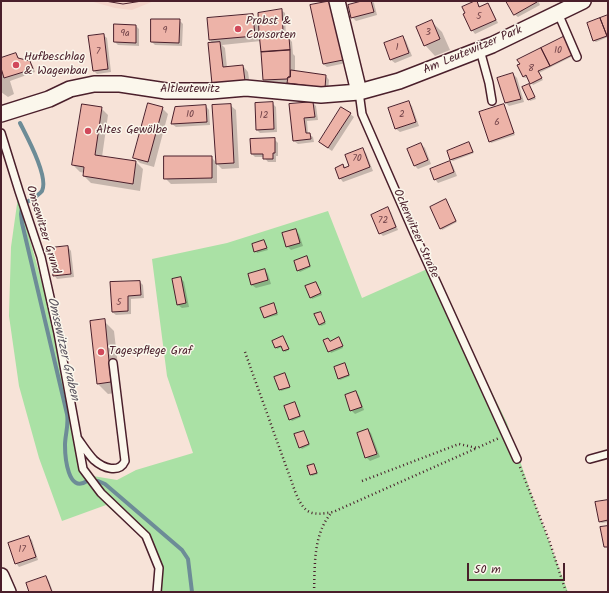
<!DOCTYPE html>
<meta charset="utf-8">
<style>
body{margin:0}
#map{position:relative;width:609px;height:593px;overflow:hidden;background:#f7e3d8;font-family:Kalam,sans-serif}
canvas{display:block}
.frame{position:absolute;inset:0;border:2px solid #4a1f2b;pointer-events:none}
.scale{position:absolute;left:467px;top:563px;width:98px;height:18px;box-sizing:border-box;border:2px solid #4a1f2b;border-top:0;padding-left:5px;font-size:12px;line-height:14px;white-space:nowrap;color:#4a1f2b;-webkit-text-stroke:3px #fbf7ec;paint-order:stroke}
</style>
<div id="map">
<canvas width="609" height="593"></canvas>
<div class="frame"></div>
<div class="scale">50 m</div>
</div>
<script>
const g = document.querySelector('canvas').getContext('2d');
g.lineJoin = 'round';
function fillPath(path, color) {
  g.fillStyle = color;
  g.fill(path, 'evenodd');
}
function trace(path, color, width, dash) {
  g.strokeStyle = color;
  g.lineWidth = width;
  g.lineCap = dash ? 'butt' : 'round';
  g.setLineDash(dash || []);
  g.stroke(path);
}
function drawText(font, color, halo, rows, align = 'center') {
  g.font = font + ' Kalam,sans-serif';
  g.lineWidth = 3;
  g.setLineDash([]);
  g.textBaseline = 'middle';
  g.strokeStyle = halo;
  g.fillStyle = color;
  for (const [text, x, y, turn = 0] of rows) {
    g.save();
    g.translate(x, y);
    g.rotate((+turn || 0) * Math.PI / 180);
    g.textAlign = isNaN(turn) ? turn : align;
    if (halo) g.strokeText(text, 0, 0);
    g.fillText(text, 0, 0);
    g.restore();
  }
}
fillPath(new Path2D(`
 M90,1H154L132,10L115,8Z`), '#f4d5ca');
fillPath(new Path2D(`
 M18,197L49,308L66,392L81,474L117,480L136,470L193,453L167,376L152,259L227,243L328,211L362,298L434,266L484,376L507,423L531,493L568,592H159L154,566L141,536L106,505L62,521L39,458L19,386L9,316L11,247Z`), '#aae1a5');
fillPath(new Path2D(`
 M366,1H372L374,3L377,15L356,21L352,17Z
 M508,1H538L540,5L518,17L514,14Z
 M330,2L346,63L327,67L323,64L311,6Z
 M476,2L481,7L488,4L491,8L498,23L475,34L472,30Z
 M281,10L285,13L286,38H289L292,42L293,54L295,56V72L326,76L329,80L328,91L291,86L289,84L269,85L264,80L261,41L222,45L225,48L227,68L243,66L248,72L250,86L218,89L213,44L210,40L252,15L260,23Z
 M608,16V37L596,42L594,41Z
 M179,20L183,24L182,46L155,45L152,42Z
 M432,22L442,32L450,50L435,56L425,45Z
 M115,25L136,26L139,29V46L118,45L115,42Z
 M103,35L107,38L111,72L97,74L93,70Z
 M403,37L406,41L412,56L395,63L391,60Z
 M565,38L575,55L539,73L543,80L533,85L528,77L525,78L524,77L518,66Z
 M16,54L20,60L30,62L33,66L35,72L10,81L14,94L8,97L1,92V59Z
 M513,74L517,78L524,102L509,106L506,103L499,78Z
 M529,85L536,99L530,101L523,87Z
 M408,102L412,106L419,126L400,132L396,129L390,109Z
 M313,103L316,106L318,120L307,121L308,134L313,137L314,142L298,144L294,141L290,105Z
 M273,104L276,107L277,132L260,133L257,130Z
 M230,105L236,110L239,168L222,169L217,164V183L171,184L165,178L211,157L216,162Z
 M504,105L515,135L491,143L490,141Z
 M206,106L209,110L210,125L176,127L172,124L176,108Z
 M101,108L108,115L102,157L136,162L143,169L140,191L91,183L84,176L85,173L80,172L73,165Z
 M162,108L168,114L154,167L140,163L135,158Z
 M342,108L354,117L332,151L323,145Z
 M274,139L278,143V156H276V162H268L264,157H255L252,154Z
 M469,143L474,153L453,161L451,160L448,151Z
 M421,144L425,148L431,164L418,169L415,166Z
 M362,149L366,153L373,171L343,182L340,178L343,165L346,168L351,166Z
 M450,162L453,166L457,176L438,183L435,179Z
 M447,202L457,222L442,230L441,228Z
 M387,209L391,212L398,230L383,236L380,233Z
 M295,230L299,234L303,246L291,250L287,246Z
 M264,241L268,250L257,253L253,244Z
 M68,247L71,251L74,277L57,279L54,275Z
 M308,259L311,267L300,272L298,270Z
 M265,270L268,274L271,284L256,288L252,285L249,275Z
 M181,278L184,282L189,307L182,308L178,305Z
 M140,282L143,285L144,298L131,299V314L116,315L112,312Z
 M317,284L322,295L312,299L311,297Z
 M275,306L278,315L266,318L265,317Z
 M321,313L326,324L321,326L320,325Z
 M104,321L114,331L121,392L108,394L98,384Z
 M284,339L289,350L285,352L282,347L277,349L274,342Z
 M328,339L330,342L340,340L343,348L331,353L325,340Z
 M346,366L350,376L340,380L339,379Z
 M286,376L290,388L281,391L275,378Z
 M356,392L359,396L364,410L355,414L351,410Z
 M296,404L301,417L292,421L290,419Z
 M368,430L371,433L380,457L370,461L366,457Z
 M304,432L310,445L302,449L300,447Z
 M314,465L318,474L312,476L308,466Z
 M608,501V522L602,523L600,522Z
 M28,537L32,540L38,560L19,567L16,563Z
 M46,577L49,581L53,592H30Z`), '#0003');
trace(new Path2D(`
 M20,123C27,137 49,177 42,191C39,195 32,199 27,202
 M22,207L21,214L22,223L67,414C69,425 65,435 65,445C65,457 68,494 87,481
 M98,481L105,484L182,550L188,559L192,592`), '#6d8c97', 4);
const building = new Path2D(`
 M331,1L343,60L323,64L310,5Z
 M362,1H371L374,12L351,18L348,5Z
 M475,1H477L479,7L488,3L496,20L471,31L463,14L465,13L462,7Z
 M506,1H537V2L514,15Z
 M282,9L283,32L259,33L258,13Z
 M253,14L255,36L209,40L207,18Z
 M608,15V36H607L600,18Z
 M600,18L607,36L593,41L587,23Z
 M151,19H180L179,43L151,42Z
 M432,20L440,39L424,46L416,27Z
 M114,24L136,25V43L114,42Z
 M283,32V37H289L290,50L261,52L259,33Z
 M104,34L108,69L93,71L88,36Z
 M403,36L409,53L390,60L384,43Z
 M565,36L574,54L550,66L541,48Z
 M220,42L223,67L243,65L245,81L212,84L208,43Z
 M541,48L550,66L538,71L542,78L530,84L526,75L523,77L517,65L520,64L517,60Z
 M290,50V77H288L287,79L263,80L261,52Z
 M16,53L18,58L30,61L33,69L4,78L1,68V58Z
 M291,70L326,75L325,88L287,83L288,77H290Z
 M513,73L521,99L505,103L497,78Z
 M529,84L535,97L528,100L522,87Z
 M409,101L416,122L395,129L388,108Z
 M273,102L274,129L256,130L255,103Z
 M313,102L315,117L304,118L306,133H310L311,139L293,141L289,104Z
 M148,103L163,107L148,162L133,158Z
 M82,104L102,107L95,155L136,161L133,184L83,176L84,167L72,165Z
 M231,104L234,163L216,164L212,105Z
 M504,104L514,133L489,142L479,112Z
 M206,105L207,122L171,124L175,107Z
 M341,107L351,113L328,148L319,142Z
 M275,138V153H273V159H263V154H251L250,139Z
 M469,142L473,152L450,160L447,151Z
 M421,143L428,160L414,166L407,149Z
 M363,148L370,167L339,179L335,168L343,164L344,168L349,166L345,155Z
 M164,156H212V178L164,179Z
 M450,161L454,172L434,180L430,169Z
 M446,199L456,221L440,229L430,207Z
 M388,207L396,227L379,234L371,215Z
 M296,229L300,243L286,247L282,233Z
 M264,240L267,248L254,252L252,244Z
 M68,246L71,274L53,276L50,248Z
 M307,256L310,266L297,271L294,261Z
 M265,269L268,280L251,285L248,274Z
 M181,277L186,303L177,305L172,279Z
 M140,281L141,295L128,296V311L112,312L110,282Z
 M316,282L321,293L310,298L305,286Z
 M274,303L277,313L264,318L260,308Z
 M321,312L325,322L319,325L314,314Z
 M105,319L111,382L97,384L90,321Z
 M283,336L289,349L283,351L281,346L275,348L272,341Z
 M339,337L343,346L328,352L323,340L328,338L330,341Z
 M345,363L349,375L338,379L334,367Z
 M285,373L290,387L279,390L274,377Z
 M356,391L362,407L350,411L345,395Z
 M295,402L300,416L289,420L284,406Z
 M368,429L377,454L365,458L357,433Z
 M304,431L309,444L299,448L294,434Z
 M314,464L317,473L310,475L307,466Z
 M608,500V520L599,522L595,502Z
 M608,526V547H604L600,527Z
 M29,536L36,557L15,564L8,543Z
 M46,576L52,592H29L26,583Z`);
fillPath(building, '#edb3a8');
trace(building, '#4a1f2b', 1);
const service = new Path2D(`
 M558,13L577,57
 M480,50L489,83L492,101
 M359,92L362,114L414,233L517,459
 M1,133L19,191L41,257L58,333L83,469L101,493L146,536L159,568L157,592
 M78,439C83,446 88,454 94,460C103,468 119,474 125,461L113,363
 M590,459L608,454`);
const minor = new Path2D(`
 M337,1L359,92
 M1,114L49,99L70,89L94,84H120L166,91H211L246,88L321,95L359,92L399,81L492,45L583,1
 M1,576L8,592`);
trace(service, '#4a1f2b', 10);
trace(minor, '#4a1f2b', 18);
trace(new Path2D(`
 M245,352L296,494C305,514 311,516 333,512L477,448
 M520,467L549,540L566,592
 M362,481L459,444L477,448L499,438
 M314,592C315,564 313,534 332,512`), '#4a1f2b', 2.5, [1, 3]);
trace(service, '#fbf7ec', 7);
trace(minor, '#fbf7ec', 15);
trace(new Path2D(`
 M105,1L123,4L142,1`), '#4a1f2b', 1);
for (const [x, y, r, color] of [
 [238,29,4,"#d1495b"],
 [16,65,4,"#d1495b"],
 [88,131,4,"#d1495b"],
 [101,352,4,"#d1495b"]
]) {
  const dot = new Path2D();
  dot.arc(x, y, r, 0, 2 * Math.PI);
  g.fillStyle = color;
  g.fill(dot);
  trace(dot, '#fbf7ec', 1.5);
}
drawText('10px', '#73444a', null, [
 ["5",479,17],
 ["9",165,31],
 ["3",428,33],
 ["9a",125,34],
 ["1",397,48],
 ["10",558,51],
 ["7",98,52],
 ["8",531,69],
 ["10",190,115],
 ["2",402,115],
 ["12",264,116],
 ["6",497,123],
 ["70",357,159],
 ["72",383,221],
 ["5",119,303],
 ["17",22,550]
]);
drawText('12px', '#4a1f2b', '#fbf7ec', [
 ["Probst &",246,22],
 ["Consorten",246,36],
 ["Hufbeschlag",24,58],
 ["& Wagenbau",24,72],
 ["Altes Gewölbe",96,131],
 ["Tagespflege Graf",109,352]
], 'left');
drawText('12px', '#4a1f2b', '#fbf7ec', [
 ["Am Leutewitzer Park",473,51,-23],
 ["Altleutewitz",190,90],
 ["Omsewitzer Grund",42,230,73],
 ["Ockerwitzer Straße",415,234,66]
]);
drawText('italic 13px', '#5c5661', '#fbf7ec', [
 ["Omsewitzer Graben",62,349,77]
]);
</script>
